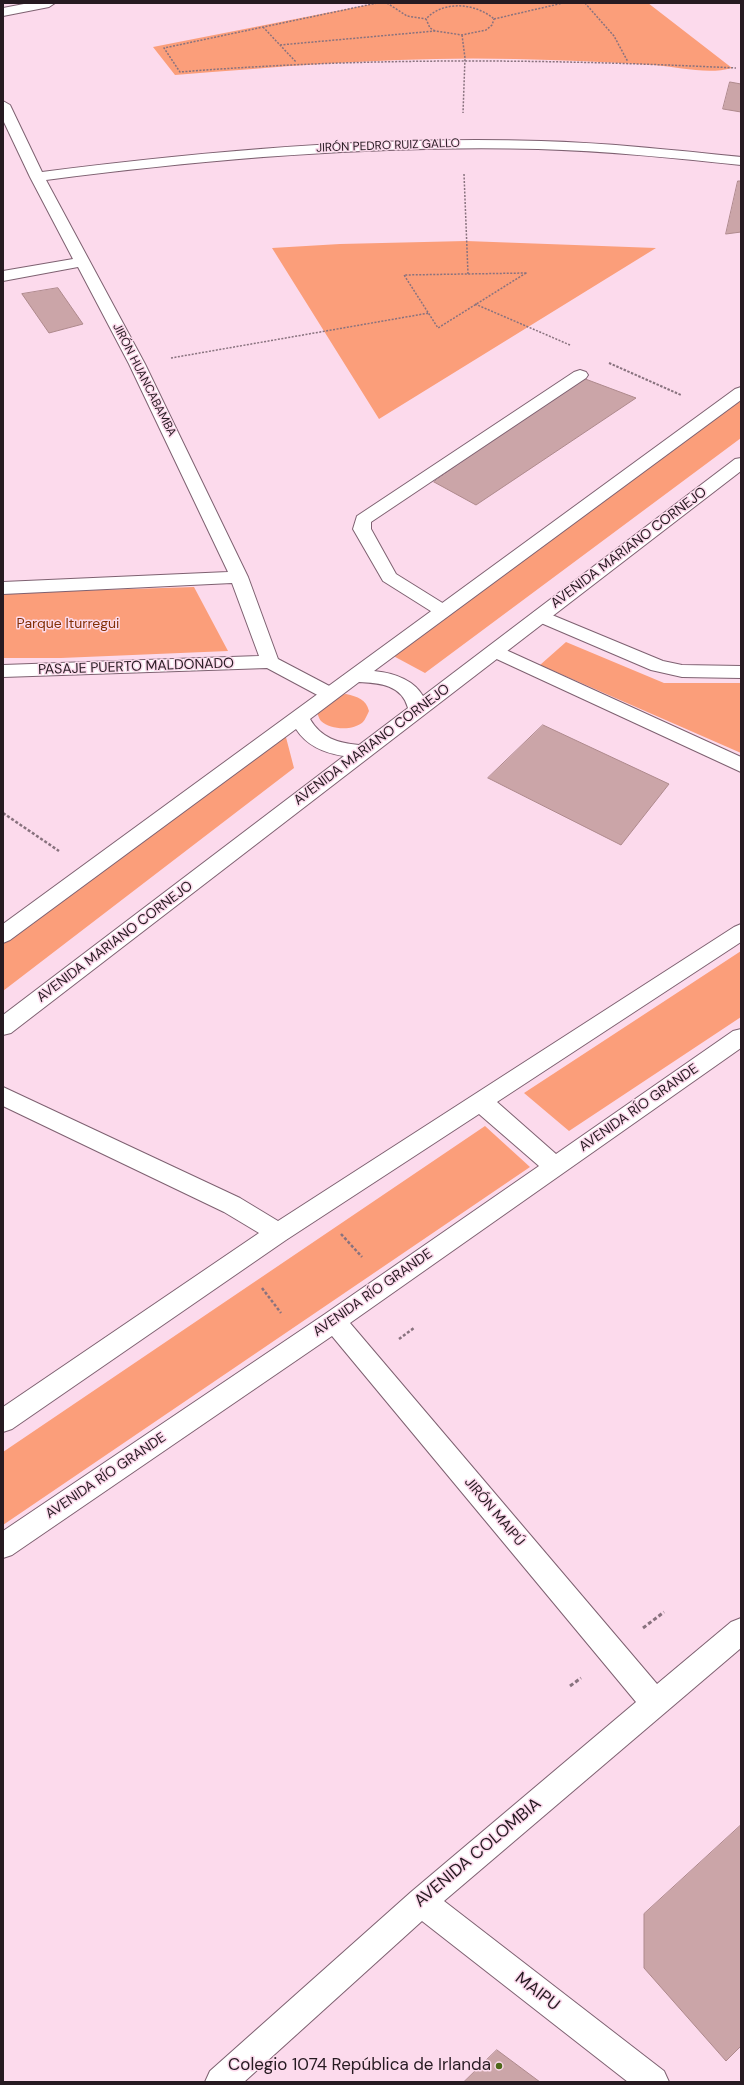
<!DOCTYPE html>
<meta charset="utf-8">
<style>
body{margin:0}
#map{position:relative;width:744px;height:2085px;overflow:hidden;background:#fcdaec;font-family:"DM Sans",sans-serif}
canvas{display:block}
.frame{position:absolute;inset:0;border:4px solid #261a21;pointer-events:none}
</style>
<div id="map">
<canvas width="744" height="2085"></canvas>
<div class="frame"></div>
</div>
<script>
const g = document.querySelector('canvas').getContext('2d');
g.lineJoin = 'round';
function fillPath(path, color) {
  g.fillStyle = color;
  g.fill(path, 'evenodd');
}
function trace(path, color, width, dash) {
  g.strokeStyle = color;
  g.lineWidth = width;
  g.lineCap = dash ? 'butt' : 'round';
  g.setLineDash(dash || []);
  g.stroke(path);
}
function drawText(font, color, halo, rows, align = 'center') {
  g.font = font + ' "DM Sans",sans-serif';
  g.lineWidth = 3;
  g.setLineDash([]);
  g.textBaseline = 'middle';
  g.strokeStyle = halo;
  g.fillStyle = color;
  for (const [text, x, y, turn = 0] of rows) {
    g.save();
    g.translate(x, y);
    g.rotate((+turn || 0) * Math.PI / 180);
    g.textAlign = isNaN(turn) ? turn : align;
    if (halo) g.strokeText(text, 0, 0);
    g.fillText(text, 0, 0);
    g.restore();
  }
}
fillPath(new Path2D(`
 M377,3H648L732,68C707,75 680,67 654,65C608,62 562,60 515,59C402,56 288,66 175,75L153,47Z
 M466,241L656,248L379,419L272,248L340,244Z
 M741,392V438L425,673L386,652Z
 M194,587L228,651L61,658H3V593Z
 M566,642L664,683H741V753L540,665Z
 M346,694C358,697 366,699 369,711C367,715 365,720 363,722C353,731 331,730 321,721C319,719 318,714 316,710L332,696Z
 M282,722L294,768L3,991V929Z
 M741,951V1017L569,1131L524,1093Z
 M485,1126L530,1167L3,1525V1452Z`), '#fb9e7a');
const building = new Path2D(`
 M730,82L741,84V112L723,109Z
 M738,181H741V232L726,234Z
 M58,288L83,324L49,333L22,294Z
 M580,377L636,398L476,505L434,482Z
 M543,725L669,784L621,845L488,778Z
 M741,1825V2046L726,2061L644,1968V1914Z
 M497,2050L540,2082H464Z`);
fillPath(building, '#cba5a8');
trace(building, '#ae898c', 1);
const minor = new Path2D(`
 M29,3H55L49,7L3,16V8Z
 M3,101L10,105L42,172C207,151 374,136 541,141C608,143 674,150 741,157V165C674,158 606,151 538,149C373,145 209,159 46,180L145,364L248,577L278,659L337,690L339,694L337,698L330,700L323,698L267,668L3,677V665L259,656L232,583L3,594V582L228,572L129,364L78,267L3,281V271L73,259L30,177L3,120Z
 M580,370L586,372L588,375L586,378L371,522V529L396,574L449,607L452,611L449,615L443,617L437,615L383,581L353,529L357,516L574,372Z
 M540,610L663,661L682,665L741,666V678L682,677L651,670L534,620L531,616L534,612Z
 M495,645L741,757V772L488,655L486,651L488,647Z
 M741,924V942L497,1102L556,1154L733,1031L741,1029V1048L350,1323L657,1684L731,1622L741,1618V1648L444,1901L664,2071L669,2082H628L422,1921L244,2082H205L210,2071L411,1892L636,1702L332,1336L12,1555L3,1558V1531L325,1314L539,1166L479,1114L286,1240L12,1429L3,1432V1407L259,1233L224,1212L3,1106V1087L240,1198L278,1221L734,927Z`);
const major = new Path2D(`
 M741,387V400L374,671C393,673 413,679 423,696L735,459L741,458V471L11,1033L3,1035V1015L344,756C324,753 307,746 296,729L10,940L3,943V924L735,389ZM359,682C380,683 402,685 408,708L359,745C338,743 321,738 310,719Z`);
trace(minor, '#7e6171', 2);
trace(major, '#7e6171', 2);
trace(new Path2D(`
 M377,3L164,48L180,72C366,57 550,59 736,68
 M387,3L407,16L426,19
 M585,3L614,36L628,62
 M494,19L563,3
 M263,27L296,62
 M435,31L430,28L426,19C443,0 476,3 494,19
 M462,35L465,58L463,113
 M280,45L435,31L462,35L486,30L492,25L494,19
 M464,174L468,274
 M526,273L438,328L404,275Z
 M475,304L570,345
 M171,358L429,313`), '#88727e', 1.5, [2, 1.5]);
trace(new Path2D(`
 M609,363L681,395`), '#88727e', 2, [2.5, 1.5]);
trace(new Path2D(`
 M3,813L59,851
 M341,1234L362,1257
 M262,1288L281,1313
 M399,1339L414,1328`), '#88727e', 2.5, [3, 2]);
trace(new Path2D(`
 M643,1628L664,1612
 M570,1686L581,1678`), '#88727e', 3, [4, 2.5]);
fillPath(minor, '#fff');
fillPath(major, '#fff');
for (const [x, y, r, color] of [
 [499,2066,4,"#4d681a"]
]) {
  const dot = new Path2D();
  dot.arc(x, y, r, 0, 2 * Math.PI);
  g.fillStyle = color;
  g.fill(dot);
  trace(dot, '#fcdaec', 1.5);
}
drawText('12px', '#261a21', '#fcdaec', [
 ["JIRÓN PEDRO RUIZ GALLO",388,146,-2],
 ["JIRÓN HUANCABAMBA",144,380,63]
]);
drawText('14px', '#261a21', '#fcdaec', [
 ["AVENIDA MARIANO CORNEJO",629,548,-37],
 ["PASAJE PUERTO MALDONADO",136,667,-2],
 ["AVENIDA MARIANO CORNEJO",372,745,-37],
 ["AVENIDA MARIANO CORNEJO",115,942,-37],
 ["AVENIDA RÍO GRANDE",639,1108,-35],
 ["AVENIDA RÍO GRANDE",373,1293,-35],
 ["AVENIDA RÍO GRANDE",106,1476,-34],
 ["JIRÓN MAIPÚ",494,1512,50]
]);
drawText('14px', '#832f05', '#fcdaec', [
 ["Parque Iturregui",68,624]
]);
drawText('17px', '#261a21', '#fcdaec', [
 ["AVENIDA COLOMBIA",478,1853,-40],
 ["MAIPU",537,1992,38]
]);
drawText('17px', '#261a21', '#fcdaec', [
 ["Colegio 1074 República de Irlanda",491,2066]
], 'right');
</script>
